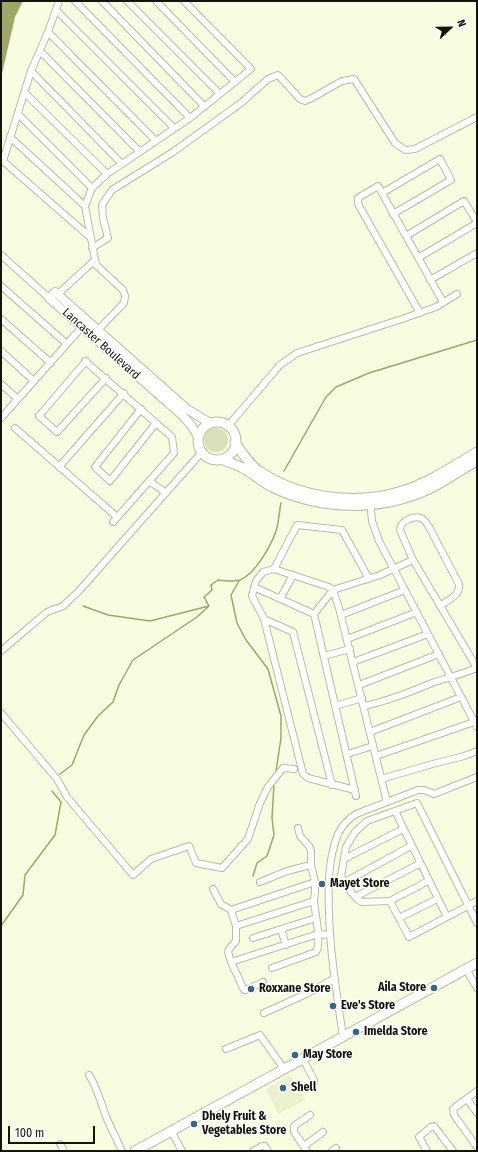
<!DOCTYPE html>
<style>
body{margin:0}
#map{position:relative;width:478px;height:1152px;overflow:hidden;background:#f8fce1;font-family:"Fira Sans Condensed",sans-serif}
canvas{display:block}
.frame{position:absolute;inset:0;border:2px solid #13140b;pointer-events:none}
.north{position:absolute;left:430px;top:8px;width:40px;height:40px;-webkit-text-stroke:3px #fff;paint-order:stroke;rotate:68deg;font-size:11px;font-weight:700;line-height:16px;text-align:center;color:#13140b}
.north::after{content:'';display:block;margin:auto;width:14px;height:18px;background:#13140b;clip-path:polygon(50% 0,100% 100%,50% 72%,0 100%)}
.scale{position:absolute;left:8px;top:1126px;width:87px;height:18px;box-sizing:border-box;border:2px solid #13140b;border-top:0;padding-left:5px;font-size:12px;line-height:14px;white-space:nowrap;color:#13140b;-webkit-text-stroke:3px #fff;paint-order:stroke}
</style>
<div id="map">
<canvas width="478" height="1152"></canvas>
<div class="frame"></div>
<div class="north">N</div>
<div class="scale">100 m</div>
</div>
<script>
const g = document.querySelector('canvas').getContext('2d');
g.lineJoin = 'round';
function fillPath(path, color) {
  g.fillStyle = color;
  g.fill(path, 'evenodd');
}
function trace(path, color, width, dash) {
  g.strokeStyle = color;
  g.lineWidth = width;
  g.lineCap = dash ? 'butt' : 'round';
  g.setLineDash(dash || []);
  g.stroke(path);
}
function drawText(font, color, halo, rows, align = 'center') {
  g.font = font + ' "Fira Sans Condensed",sans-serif';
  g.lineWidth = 3;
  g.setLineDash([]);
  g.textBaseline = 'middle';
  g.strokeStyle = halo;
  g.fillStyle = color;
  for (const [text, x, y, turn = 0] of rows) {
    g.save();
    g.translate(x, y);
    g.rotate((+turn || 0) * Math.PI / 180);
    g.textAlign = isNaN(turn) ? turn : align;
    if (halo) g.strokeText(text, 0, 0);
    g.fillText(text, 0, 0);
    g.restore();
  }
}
fillPath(new Path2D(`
 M291,1075L305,1100L278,1114L266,1089Z`), '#ecf0ce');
fillPath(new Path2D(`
 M204 440a12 12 0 1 1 24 0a12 12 0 1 1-24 0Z`), '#d9dfb8');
fillPath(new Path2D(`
 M1,1H23L15,17L1,78Z`), '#9ea668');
trace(new Path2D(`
 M284,471L326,397L336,387L369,373L477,340
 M239,581L231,595L237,623L246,640L268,669L281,716V738L276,771
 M83,606L108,615L150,621L209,606L204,597L212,590L211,585L218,580C225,581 233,582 240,580C255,574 271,546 276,531C279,522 279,512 281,503
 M60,774L72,765L84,735L98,716L113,702L119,685L133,660L197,617L209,606
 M253,876L257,863L267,856L274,835L272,818L274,785
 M1,926L23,895L25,875L55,835L61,802L52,791`), '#9ea668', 1.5);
const minor = new Path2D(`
 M59,1L48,32L31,71L3,161L90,237
 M75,1L190,118
 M102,1L204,106
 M127,1L220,94
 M156,1L235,82
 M56,10L174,128
 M48,32L156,141
 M40,51L140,152
 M31,71L122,164
 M25,93L107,174
 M18,114L92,188
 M10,137L85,206
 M382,193L440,159L451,180L393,214
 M406,236L464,201L477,222
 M92,248L108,238L103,218L102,205L112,190L173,152L241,103L268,79L278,75L281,78L300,99L305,101L310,99L342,81L354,79L395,143L405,150L415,149L477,117
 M1,255L49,298
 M418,258L477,223
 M430,280L477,253
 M1,286L67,344
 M58,294L95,260
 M420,313L358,204V198L378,186L443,302
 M1,319L51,363
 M95,333L124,303L125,296L123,290L96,265L85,206L92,188L107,174L190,118L251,69L184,1
 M1,351L34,381
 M85,361L172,437L174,453L113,522
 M86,361L39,416L57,432L106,378
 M1,384L18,399
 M141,409L95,467L110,481L156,423
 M1,418L82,327
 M228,426L280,365L297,353L402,319L436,307L457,294
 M15,428L117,517
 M59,467L124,393
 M149,481L166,493
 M370,501L372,521L379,541L477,727
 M274,569L297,525L342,530L369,579
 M254,587L314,614L356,796
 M280,599L293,575
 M440,606C448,600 461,595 459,584L429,527C428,525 425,521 423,519C415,514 400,521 400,530L413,560L477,668
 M314,614L333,590L380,575L413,560
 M341,615L405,590
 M264,619L293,632L332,785
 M347,639L417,612
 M1,651L47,612L63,606L78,592L202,452
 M324,656L350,649
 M353,662L428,634
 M359,685L439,654
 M335,706L362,698
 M364,706C388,701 410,692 432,683C447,678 462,674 477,668
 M1,713L57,779L67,797L133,875L151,859L189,846L196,863L222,868L248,839L260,803L268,787L283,768L294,769
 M370,732L461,697
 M347,754L373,746
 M376,756L474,722
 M381,779L429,765L464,756L477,751
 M355,790L308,778L303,774L264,619L252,596L256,581L263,572L274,569L329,587L333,590L339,608L387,802
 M395,811L447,917
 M344,859L403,829
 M260,882L287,871L311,865
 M345,882L411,846
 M213,889L221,904L231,910L236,926V941L229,949L228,952L231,962L318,934L330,935
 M355,897L419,864
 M314,901L315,891V882
 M390,901L428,881
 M477,901C455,913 432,925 409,937L390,901L362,902C353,898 347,885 341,876L346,847L355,832L367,821L417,803L477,923
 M231,910L315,882L311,865V851L309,846L300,836L298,828
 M399,918L437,899
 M236,926L314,901C315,913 322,943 316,952L272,968
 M281,929L286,945
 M253,938L316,918
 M231,962L244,990H246L263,982
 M466,969L477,988
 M264,1013L306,994L334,979
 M343,1037C337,995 330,954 329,912C328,886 328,859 338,834C342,826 348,819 356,814L418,790H424L434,794L477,777
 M226,1049L260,1035L284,1069
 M303,1059L314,1080
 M89,1075C98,1089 101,1104 107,1119C112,1130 117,1140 122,1151
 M477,1091L453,1109L454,1115L477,1147
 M467,1099L477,1113
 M171,1131L182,1151
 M60,1144L64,1151
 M304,1146L323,1132
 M253,1151L262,1146H265L268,1151
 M307,1151L294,1132V1126L310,1115
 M332,1151L336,1148
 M427,1151L419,1137L431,1127L434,1126L453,1151`);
const tertiary = new Path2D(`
 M198,437L191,425L183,416L49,298L55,292L187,409L210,423`);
const secondary = new Path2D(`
 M198 441a19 19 0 1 1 38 0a19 19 0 1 1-38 0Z
 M235,443C242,453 249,464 259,471C299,498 356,506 402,491C429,483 453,466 477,452
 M221,459C228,462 235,464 241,467C252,473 261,481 272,487C320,510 378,512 427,490C444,482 460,470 477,461
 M135,1151L477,963`);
trace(minor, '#b8bca2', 8);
trace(tertiary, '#b8bca2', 10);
trace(secondary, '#b8bca2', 11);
trace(minor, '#fff', 6);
trace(tertiary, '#fff', 8);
trace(secondary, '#fff', 9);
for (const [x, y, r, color] of [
 [322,884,4,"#356784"],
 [434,988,4,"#356784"],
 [251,989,4,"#356784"],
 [333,1006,4,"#356784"],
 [356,1032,4,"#356784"],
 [295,1055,4,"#356784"],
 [283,1088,4,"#356784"],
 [194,1124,4,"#356784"]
]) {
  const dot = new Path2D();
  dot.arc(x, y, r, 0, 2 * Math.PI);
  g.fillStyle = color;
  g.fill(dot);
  trace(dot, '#fff', 1.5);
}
drawText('12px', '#13140b', '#fff', [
 ["Lancaster Boulevard",101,344,42]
]);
drawText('bold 12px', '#13140b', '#fff', [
 ["Mayet Store",330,884],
 ["Aila Store",426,988,"right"],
 ["Roxxane Store",259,989],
 ["Eve's Store",341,1006],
 ["Imelda Store",364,1032],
 ["May Store",303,1055],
 ["Shell",291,1088],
 ["Dhely Fruit &",202,1117],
 ["Vegetables Store",202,1131]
], 'left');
</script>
